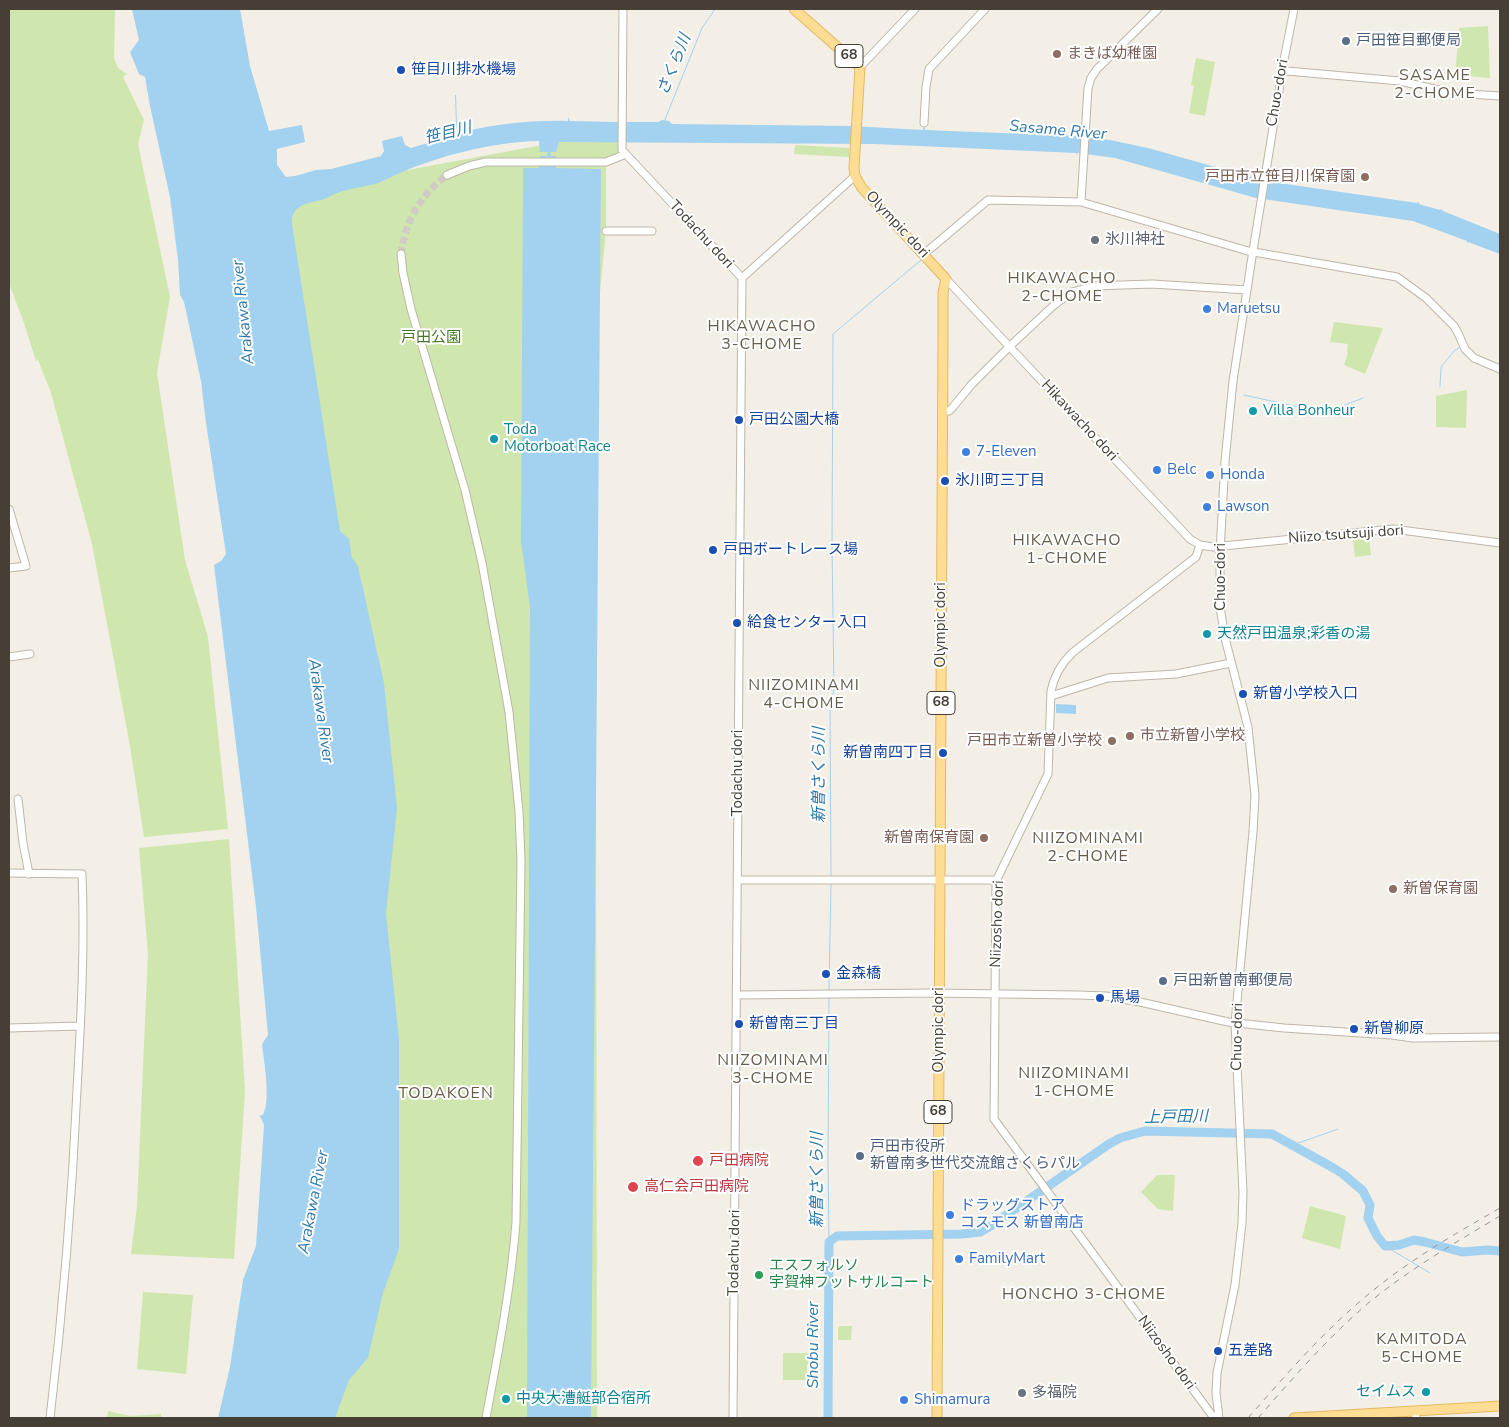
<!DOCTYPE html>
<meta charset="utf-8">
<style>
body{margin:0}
#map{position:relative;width:1509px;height:1427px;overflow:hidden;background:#f3eee6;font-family:"Nunito Sans",sans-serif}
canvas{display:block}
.frame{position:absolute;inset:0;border:10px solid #453f35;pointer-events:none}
</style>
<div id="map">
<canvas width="1509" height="1427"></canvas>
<div class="frame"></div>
</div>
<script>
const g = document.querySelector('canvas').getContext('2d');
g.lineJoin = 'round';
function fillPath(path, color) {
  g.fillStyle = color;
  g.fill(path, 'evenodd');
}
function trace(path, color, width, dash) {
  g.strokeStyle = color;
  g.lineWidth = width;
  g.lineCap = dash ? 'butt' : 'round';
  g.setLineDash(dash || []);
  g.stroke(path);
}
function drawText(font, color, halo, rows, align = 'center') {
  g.font = font + ' "Nunito Sans","Noto Sans JP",sans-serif';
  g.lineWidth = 4;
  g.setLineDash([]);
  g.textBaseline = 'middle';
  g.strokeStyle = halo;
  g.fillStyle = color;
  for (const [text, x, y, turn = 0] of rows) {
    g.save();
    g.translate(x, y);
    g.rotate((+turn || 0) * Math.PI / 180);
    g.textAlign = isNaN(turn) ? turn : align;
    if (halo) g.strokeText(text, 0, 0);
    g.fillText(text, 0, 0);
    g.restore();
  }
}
fillPath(new Path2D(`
 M9,9H115L114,58L118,68L127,74L123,77L144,120L138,144L170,297L157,373L185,560L208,637L228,829L144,837L130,746L92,544L51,393L38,360L36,361L24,323L9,283Z
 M1488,26L1490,78L1455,75L1459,28Z
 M1196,58L1215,62L1205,116L1189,113L1194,86L1191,85Z
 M622,132L626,154L606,162V231L600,292L593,435L596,772L597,1418H287L247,200L558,142Z
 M795,145L849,148V157L794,154Z
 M1334,322L1383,328L1365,374L1344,365L1348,353L1347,352L1348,344L1330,342Z
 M1467,390L1466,428L1436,427V396Z
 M1369,537L1371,555L1355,557L1353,539Z
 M229,839L245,1090L234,1259L131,1254L137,1206L148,953L139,848Z
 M1157,1175H1175L1173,1211L1158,1209L1141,1192Z
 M1310,1206L1346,1216L1340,1249L1302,1238Z
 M143,1292L193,1295L186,1374L137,1369Z
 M840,1326H852L851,1340H838V1328Z
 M783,1353H818V1365H807V1380H783Z
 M108,1411L130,1416L161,1414V1418H107Z`), '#cfe7ae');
fillPath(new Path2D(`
 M132,9H240L250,66L269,131L302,125L305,142L277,149V165L286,177L295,176L316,170L331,169L381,156L384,151L382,141L402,136L405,145L411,148L458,134L456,125L455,95H456L457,125L459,133C495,124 531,120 568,121V117L570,121C600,122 628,122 658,122L662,120L669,121L672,124L851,126L923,130L924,127H925V130L1076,136L1077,134H1079V137L1110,140L1148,148L1265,181L1417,203L1419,202V204L1440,210L1441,209L1443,211L1500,234V254L1468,242L1467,244V241L1413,221L1256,198L1115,158L1077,153L1076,155V153L874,144L559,142L556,152H550L551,156H556V168L601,169L591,1418H527L530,607L521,541L523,168H539L540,156H547L548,152H540L539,141C489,142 429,158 385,180C371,187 353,187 337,193C333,194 328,198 324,199C316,202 305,202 298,208C293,212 291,218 292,224L340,531L349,539L352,558L358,566L384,683L397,808L386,914L399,1039V1249L383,1293L368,1358L349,1380L335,1418H218L230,1367L243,1280L256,1246L264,1125L261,1118L259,1116L263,1115C271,1099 264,1062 262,1044L268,1035L256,907L214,565L221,561L226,554L206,423L201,381L184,302L180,295L178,260L170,197L150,106L145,77L139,74L130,52L139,40Z
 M1056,704L1076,705V714L1056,713Z`), '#a2d2f0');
trace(new Path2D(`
 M664,122L702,28L715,9
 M1440,387L1441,367L1454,351L1462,346
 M1244,395L1303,408L1335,409L1363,398
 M831,878L830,705L834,690L832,545L833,334L921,260
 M829,990L831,882
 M829,997L828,1159L829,1242
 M1293,1145L1338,1129
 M1385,1246L1430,1273`), '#a2d2f0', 1);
trace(new Path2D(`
 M828,1418L829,1242L837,1236L962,1234L980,1232L992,1225L1109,1144L1120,1138L1145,1131L1272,1134L1330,1166L1343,1174L1363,1191L1370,1205L1368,1218L1377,1236L1385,1246L1399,1245L1414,1240L1425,1242L1462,1252L1487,1250L1500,1251`), '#a2d2f0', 9);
trace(new Path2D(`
 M401,254C406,220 419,197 447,175`), '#d0cbc3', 7, [7, 3.5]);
const minor = new Path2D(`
 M623,9L622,150L742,278L733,1418
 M860,67L915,9
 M1282,72L1287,71L1400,81L1451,93L1500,96
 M924,123L926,87L929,69L985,9
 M447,175L469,166L486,162H606L626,154
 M1081,202L1088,88L1091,78L1097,69L1158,9
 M606,231H652
 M401,254L403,273L411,309L465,490L482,563L509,712L519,811L521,861L516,1222C511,1288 498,1353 486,1418
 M924,254L988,200L1081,202L1248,251L1397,277L1426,298L1454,326L1458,333L1465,349L1474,358L1500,369
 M742,278L855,176
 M946,279L1190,539L1200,545L1213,547L1393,529L1500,543
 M942,411H949L953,407L971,385L1010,346L1053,306L1072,292L1093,286L1152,284L1247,290
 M9,509L26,566L9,568
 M1200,545L1196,557L1072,653C1061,664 1054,676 1051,691L1048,774L998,877L996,883L994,1119L1214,1418
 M9,657L30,654
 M1051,696L1108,678L1176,674L1231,663
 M18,799L23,843L29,874
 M9,873L82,874C85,946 81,1018 77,1090C72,1199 63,1309 50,1418
 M738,880H997
 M737,995L932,993L1078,995L1106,996L1140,1002L1228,1022L1284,1028L1392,1035L1413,1038L1500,1037
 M9,1028L80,1026
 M1415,1411L1416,1418
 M1219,1418L1216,1393L1217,1373L1235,1285L1242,1223L1243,1192L1235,1023L1253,832L1255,795L1248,727L1225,638L1220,607V552L1225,461L1233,381L1252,257L1284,60L1294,9`);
const major = new Path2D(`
 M794,9L860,67L854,168L855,176L862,188L946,279L943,292V337L937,1418
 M1294,1418L1500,1406`);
trace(minor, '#beb6a8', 9);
trace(major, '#e3b964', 11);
trace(minor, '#fff', 7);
trace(major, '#fddd94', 9);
trace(new Path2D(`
 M1248,1418C1285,1376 1321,1334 1364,1298C1406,1262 1453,1235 1500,1208
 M1258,1418C1294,1377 1330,1335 1372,1300C1412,1268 1456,1242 1500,1216`), '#959595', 1, [6, 6]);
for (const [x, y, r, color] of [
 [1346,41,5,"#5c6f8a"],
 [1057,54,5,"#8d6e63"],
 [401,70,5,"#1a4fb4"],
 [1365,177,5,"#8d6e63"],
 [1095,240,5,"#6b7280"],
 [1207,309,5,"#3f7fe0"],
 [1253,411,5,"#0f9aa8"],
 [739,420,5,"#1a4fb4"],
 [494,439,5,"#0f9aa8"],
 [966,452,5,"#3f7fe0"],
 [1157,470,5,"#3f7fe0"],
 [1210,475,5,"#3f7fe0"],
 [945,481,5,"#1a4fb4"],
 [1207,507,5,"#3f7fe0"],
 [713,550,5,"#1a4fb4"],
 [737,623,5,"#1a4fb4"],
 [1207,634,5,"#0f9aa8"],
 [1243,694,5,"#1a4fb4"],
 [1130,736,5,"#8d6e63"],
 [1112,741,5,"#8d6e63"],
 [943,753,5,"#1a4fb4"],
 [984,838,5,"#8d6e63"],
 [1393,889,5,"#8d6e63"],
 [826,974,5,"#1a4fb4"],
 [1163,981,5,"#5c6f8a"],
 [1100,998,5,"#1a4fb4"],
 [739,1024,5,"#1a4fb4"],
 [1354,1029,5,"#1a4fb4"],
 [860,1156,5,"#5c6f8a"],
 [698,1161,6,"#e0444e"],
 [633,1187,6,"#e0444e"],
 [950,1215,5,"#3f7fe0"],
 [959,1259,5,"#3f7fe0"],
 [759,1275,5,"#2e9e5b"],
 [1218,1351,5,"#1a4fb4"],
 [1426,1392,5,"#0f9aa8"],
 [1022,1393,5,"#6b7280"],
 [506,1399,5,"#0f9aa8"],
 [904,1400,5,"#3f7fe0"]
]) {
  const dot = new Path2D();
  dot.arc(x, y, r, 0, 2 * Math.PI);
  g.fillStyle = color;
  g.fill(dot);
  trace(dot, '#fff', 2);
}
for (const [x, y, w] of [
 [849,56,28],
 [941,703,28],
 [938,1112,28]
]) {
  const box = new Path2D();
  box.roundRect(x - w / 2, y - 11.5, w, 23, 4);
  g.fillStyle = '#fff';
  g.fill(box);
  trace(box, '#453f35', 1);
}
drawText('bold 14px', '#453f35', null, [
 ["68",849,56],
 ["68",941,703],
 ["68",938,1112]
]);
drawText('15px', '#4e5e75', '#fff', [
 ["戸田笹目郵便局",1356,41],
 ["戸田新曽南郵便局",1173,981],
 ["戸田市役所",870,1147],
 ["新曽南多世代交流館さくらパル",870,1164]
], 'left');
drawText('15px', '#785e54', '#fff', [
 ["まきば幼稚園",1067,54],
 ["戸田市立笹目川保育園",1355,177,"right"],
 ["市立新曽小学校",1140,736],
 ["戸田市立新曽小学校",1102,741,"right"],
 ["新曽南保育園",974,838,"right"],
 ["新曽保育園",1403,889]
], 'left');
drawText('15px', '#164399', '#fff', [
 ["笹目川排水機場",411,70],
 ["戸田公園大橋",749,420],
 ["氷川町三丁目",955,481],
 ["戸田ボートレース場",723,550],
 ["給食センター入口",747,623],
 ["新曽小学校入口",1253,694],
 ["新曽南四丁目",933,753,"right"],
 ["金森橋",836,974],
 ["馬場",1110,998],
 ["新曽南三丁目",749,1024],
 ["新曽柳原",1364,1029],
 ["五差路",1228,1351]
], 'left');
drawText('15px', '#453f35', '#fff', [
 ["Chuo-dori",1278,93,-80],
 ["Olympic dori",897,225,47],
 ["Todachu dori",701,235,47],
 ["Hikawacho dori",1079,421,47],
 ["Niizo tsutsuji dori",1346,535,-4],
 ["Chuo-dori",1221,577,-90],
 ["Olympic dori",941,625,-90],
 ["Todachu dori",738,773,-90],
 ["Niizosho dori",998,924,-88],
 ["Olympic dori",939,1030,-90],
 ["Chuo-dori",1238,1037,-89],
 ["Todachu dori",735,1253,-89],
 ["Niizosho dori",1166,1353,54]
]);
drawText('15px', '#5b616d', '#fff', [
 ["氷川神社",1105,240],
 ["多福院",1032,1393]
], 'left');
drawText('15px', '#366cbe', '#fff', [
 ["Maruetsu",1217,309],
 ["7-Eleven",976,452],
 ["Belc",1167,470],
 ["Honda",1220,475],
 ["Lawson",1217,507],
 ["ドラッグストア",960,1206],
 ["コスモス 新曽南店",960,1223],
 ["FamilyMart",969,1259],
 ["Shimamura",914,1400]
], 'left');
drawText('15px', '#487629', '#fff', [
 ["戸田公園",431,338]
]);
drawText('15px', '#0d838f', '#fff', [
 ["Villa Bonheur",1263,411],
 ["Toda",504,430],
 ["Motorboat Race",504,447],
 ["天然戸田温泉;彩香の湯",1217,634],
 ["セイムス",1416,1392,"right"],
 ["中央大漕艇部合宿所",516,1399]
], 'left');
drawText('15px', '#be3a42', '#fff', [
 ["戸田病院",709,1161],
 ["高仁会戸田病院",644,1187]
], 'left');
drawText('15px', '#27864d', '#fff', [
 ["エスフォルソ",769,1266],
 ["宇賀神フットサルコート",769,1283]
], 'left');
drawText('italic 16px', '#2e78a8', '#fff', [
 ["さくら川",675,65,-68],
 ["Sasame River",1058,131,5],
 ["笹目川",448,134,-14],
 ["Arakawa River",244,312,-96],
 ["Arakawa River",320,711,82],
 ["新曽さくら川",820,775,-90],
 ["上戸田川",1176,1118,-1],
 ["新曽さくら川",818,1180,-90],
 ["Arakawa River",314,1202,-79],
 ["Shobu River",814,1345,-90]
]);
g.letterSpacing = '1px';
drawText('16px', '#685c4c', '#fff', [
 ["SASAME",1435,76],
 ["2-CHOME",1435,94],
 ["HIKAWACHO",1062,279],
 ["2-CHOME",1062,297],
 ["HIKAWACHO",762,327],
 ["3-CHOME",762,345],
 ["HIKAWACHO",1067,541],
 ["1-CHOME",1067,559],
 ["NIIZOMINAMI",804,686],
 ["4-CHOME",804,704],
 ["NIIZOMINAMI",1088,839],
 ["2-CHOME",1088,857],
 ["NIIZOMINAMI",773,1061],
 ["3-CHOME",773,1079],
 ["NIIZOMINAMI",1074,1074],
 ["1-CHOME",1074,1092],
 ["TODAKOEN",446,1094],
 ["HONCHO 3-CHOME",1084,1295],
 ["KAMITODA",1422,1340],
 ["5-CHOME",1422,1358]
]);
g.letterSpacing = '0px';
</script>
